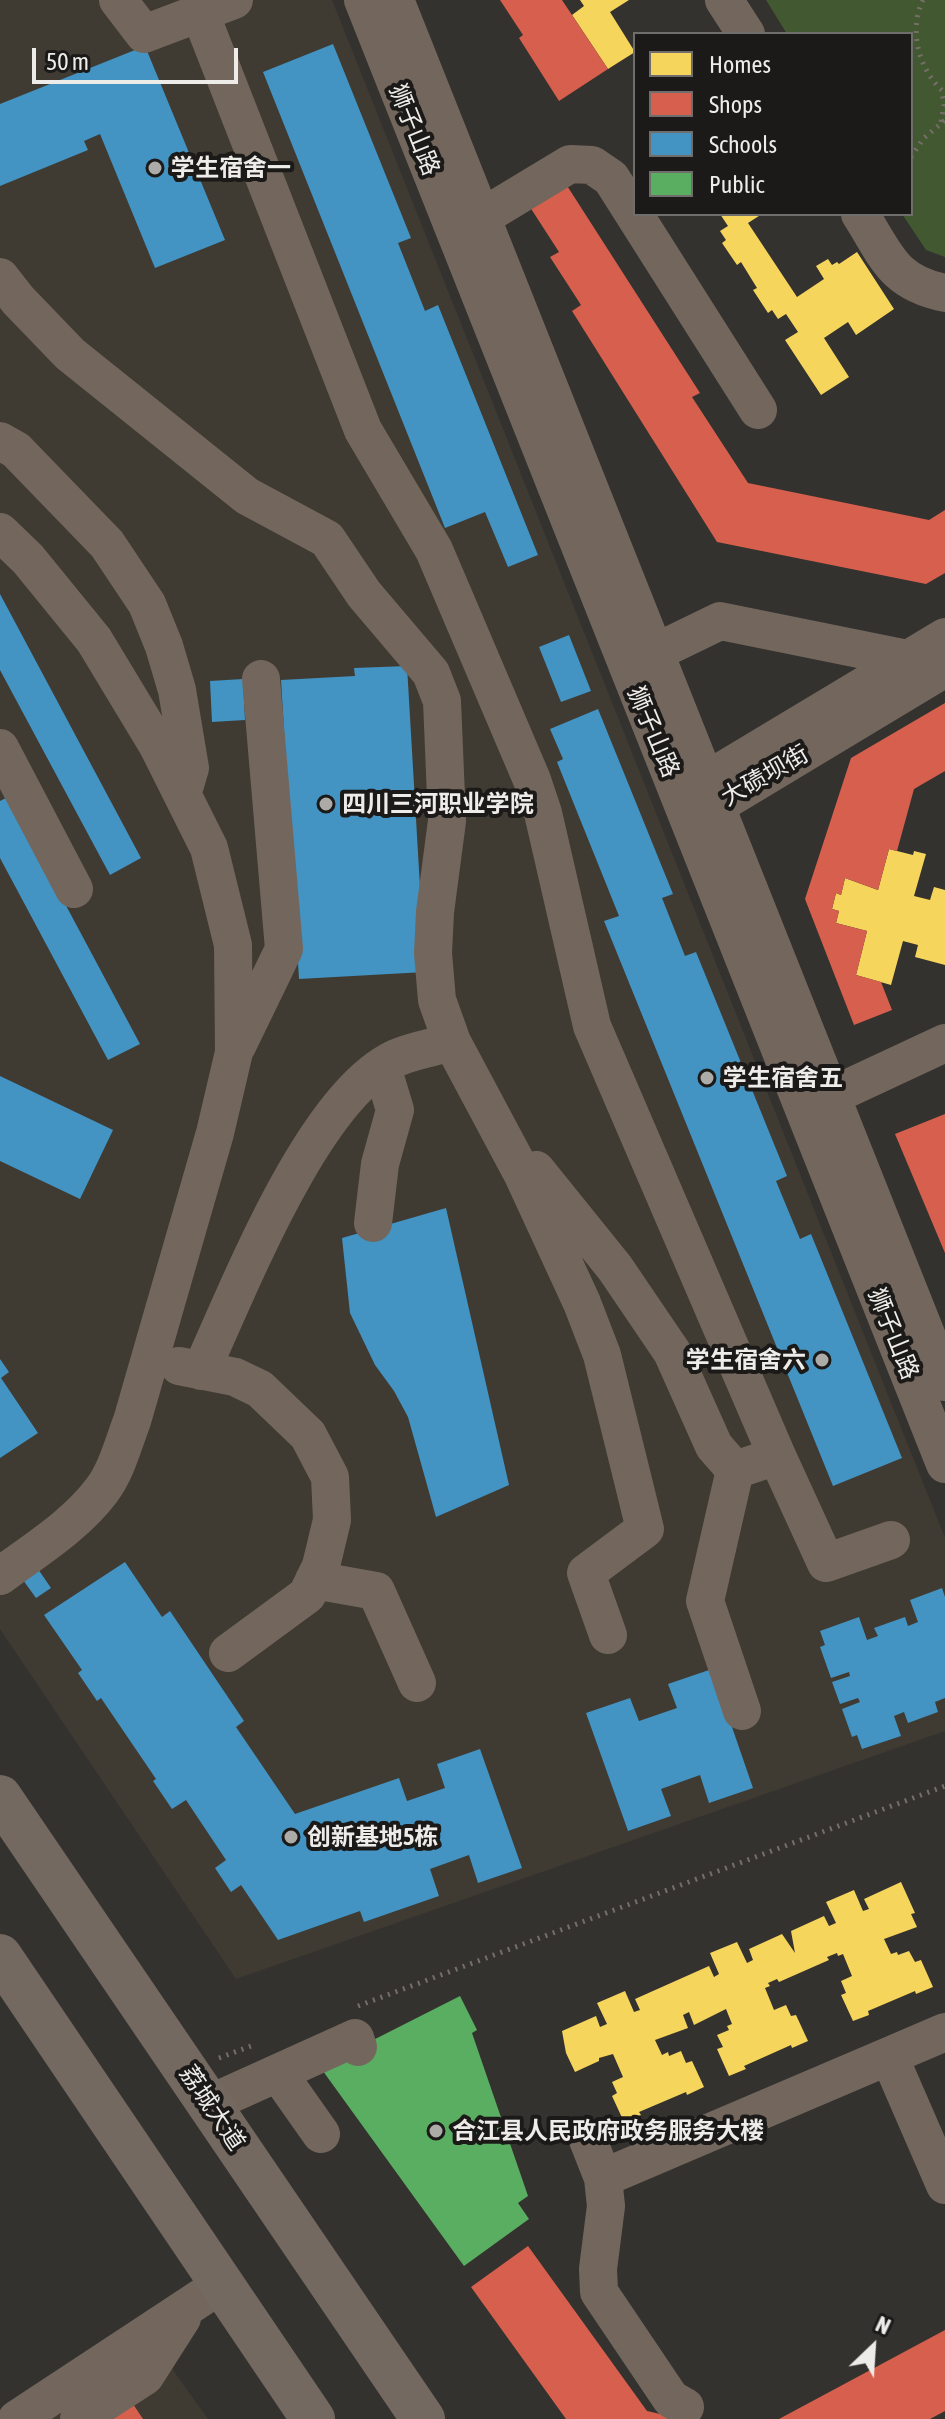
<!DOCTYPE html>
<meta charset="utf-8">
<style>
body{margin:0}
#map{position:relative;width:945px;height:2419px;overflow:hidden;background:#34322f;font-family:"Asap Condensed",sans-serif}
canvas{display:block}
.legend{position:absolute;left:633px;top:32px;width:280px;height:184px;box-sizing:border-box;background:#1b1a18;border:2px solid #6f6e6c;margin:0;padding:10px 14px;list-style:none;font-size:24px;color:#eeece9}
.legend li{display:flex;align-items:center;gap:16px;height:40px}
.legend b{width:40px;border:2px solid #6f6e6c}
.north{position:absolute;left:833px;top:2307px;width:80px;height:80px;-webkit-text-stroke:6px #1b1a18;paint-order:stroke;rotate:25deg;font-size:22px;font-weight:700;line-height:32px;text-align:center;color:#eeece9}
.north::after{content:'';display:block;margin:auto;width:28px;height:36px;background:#eeece9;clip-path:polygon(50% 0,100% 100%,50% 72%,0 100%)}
.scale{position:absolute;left:32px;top:48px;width:206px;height:36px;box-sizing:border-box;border:4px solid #eeece9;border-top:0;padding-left:10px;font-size:24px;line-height:28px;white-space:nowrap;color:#eeece9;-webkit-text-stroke:6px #1b1a18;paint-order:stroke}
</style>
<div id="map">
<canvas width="945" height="2419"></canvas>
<ul class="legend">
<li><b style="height:22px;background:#f6d55c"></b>Homes</li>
<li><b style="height:22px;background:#d6604d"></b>Shops</li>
<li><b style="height:22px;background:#4393c3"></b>Schools</li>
<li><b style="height:22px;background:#5aae61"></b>Public</li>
</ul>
<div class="north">N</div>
<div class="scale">50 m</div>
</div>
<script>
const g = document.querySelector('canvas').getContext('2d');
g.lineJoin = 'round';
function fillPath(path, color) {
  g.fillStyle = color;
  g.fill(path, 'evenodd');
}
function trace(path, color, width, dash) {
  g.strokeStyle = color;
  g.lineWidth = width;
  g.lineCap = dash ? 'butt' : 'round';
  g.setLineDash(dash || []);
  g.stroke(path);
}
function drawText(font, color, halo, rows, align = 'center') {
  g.font = font + ' "Asap Condensed","Noto Sans SC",sans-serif';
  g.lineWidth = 8;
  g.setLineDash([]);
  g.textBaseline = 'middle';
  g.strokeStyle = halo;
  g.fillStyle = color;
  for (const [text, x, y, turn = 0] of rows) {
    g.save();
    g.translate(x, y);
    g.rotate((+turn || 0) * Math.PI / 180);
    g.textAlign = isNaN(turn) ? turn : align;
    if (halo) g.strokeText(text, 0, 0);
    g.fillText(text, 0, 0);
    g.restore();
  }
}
fillPath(new Path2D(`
 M0,0H332L945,1538V1731L236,1979L0,1629Z
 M154,2344L208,2419H40Z`), '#3f3b32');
fillPath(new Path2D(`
 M766,0H945V257L926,250L902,214H911V34H787Z`), '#425831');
fillPath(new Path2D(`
 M580,0H629L610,12L635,52L608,69L572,15L584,6Z
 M720,214H762L748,223L797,297L824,279L816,266L828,259L832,265L837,262L839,264L857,252L894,309L856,335L848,322L824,338L849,377L821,395L785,340L798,332L786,314L778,319L772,310L768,313L753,290L757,288L741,262L737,265L722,243L726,240L720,231L728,226Z
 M889,849L913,855L914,851L926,854L914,896L930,900L934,887L945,890V965L915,957L918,945L903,941L891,985L856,975L867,931L836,923L839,911L832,909L836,893L841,895L845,878L878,890Z
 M901,1882L915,1913L911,1914L917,1927L884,1939L891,1954L897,1952L898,1955L909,1951L915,1962L921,1960L933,1987L916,1994L915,1991L868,2011L869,2015L853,2021L841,1995L846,1993L841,1981L852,1976L843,1954L838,1956L837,1953L827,1957L829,1960L779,1982L777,1979L768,1983L770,1986L765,1988L774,2010L786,2005L791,2016L796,2015L808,2041L792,2048L791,2045L744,2066L746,2069L729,2076L717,2049L723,2047L717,2035L729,2030L727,2026L732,2024L726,2009L694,2025L689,2012L683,2015L688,2028L655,2040L662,2055L668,2052L669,2056L681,2051L686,2063L692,2061L704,2087L687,2095L686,2092L639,2112L641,2115L624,2122L612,2096L617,2093L612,2082L623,2077L613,2054L599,2058V2061L575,2072L566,2053L562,2031L596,2016L600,2027L607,2024L597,2003L625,1991L634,2012L640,2010L635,1999L709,1966L714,1977L719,1974L710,1953L737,1942L747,1963L753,1960L749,1949L782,1934L795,1953L791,1931L824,1916L829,1926L836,1923L826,1902L854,1890L863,1911L869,1909L864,1899Z`), '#f6d55c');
fillPath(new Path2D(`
 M500,0H562L608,69L559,101L519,38L523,35Z
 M564,181L700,393L692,397L748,483L929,520L945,510V573L926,584L717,542L572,311L581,305L550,257L559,252L528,204Z
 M945,703V771L914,789L897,851L889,849L878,890L845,878L841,895L836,893L832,909L839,911L836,923L867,931L856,975L881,982L892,1010L854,1025L805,899L851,758Z
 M945,1114V1253L895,1134Z
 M528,2246L647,2411L682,2419H566L471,2287Z
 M945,2330V2411L930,2419H779Z
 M131,2401L143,2419H106Z`), '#d6604d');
fillPath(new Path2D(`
 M333,44L411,238L398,243L425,311L438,305L538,555L508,567L485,512L445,528L263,72Z
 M145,46L225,240L155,268L100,134L84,141L88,150L0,186V104Z
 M0,594L141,858L110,875L0,670Z
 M569,635L591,691L561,702L539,647Z
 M407,666L425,972L299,979L281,680L355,676L354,668Z
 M243,679L245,720L212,722L210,681Z
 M598,709L673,894L662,898L685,956L696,952L787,1176L776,1181L800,1239L811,1234L902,1458L833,1486L604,921L619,916L557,762L563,759L550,729Z
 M8,797L140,1044L108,1060L0,858V801Z
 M0,1076L113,1130L80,1199L0,1161Z
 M446,1208L509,1485L436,1517L408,1417L394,1391L375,1365L350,1313L342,1238Z
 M0,1359L9,1372L1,1378L38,1433L0,1458Z
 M125,1562L162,1617L170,1611L244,1721L236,1727L295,1814L399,1778L407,1801L445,1788L437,1764L480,1749L522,1868L478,1883L469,1855L430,1869L439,1896L364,1922L360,1911L278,1940L241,1885L231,1892L215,1868L226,1860L186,1800L172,1809L153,1781L156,1779L101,1698L97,1701L78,1673L82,1670L44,1615Z
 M38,1569L51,1588L36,1598L23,1580Z
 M942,1588L945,1597V1698L935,1702L938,1712L908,1723L904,1712L894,1716L901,1736L862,1749L857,1735L852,1737L842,1709L860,1702L858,1698L840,1704L832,1682L850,1676L849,1672L831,1678L820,1647L825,1645L820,1631L859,1617L867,1640L878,1636L874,1628L905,1617L908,1626L918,1622L910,1600Z
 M712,1669L753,1788L709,1803L700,1775L661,1789L671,1816L628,1831L586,1713L630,1698L639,1721L677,1708L668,1684Z`), '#4393c3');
fillPath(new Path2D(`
 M460,1996L477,2030L472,2033L528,2196L518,2203L529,2219L464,2266L320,2067Z`), '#5aae61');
trace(new Path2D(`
 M923,0C908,31 919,71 945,93
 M941,122L944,105L942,91
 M911,157L923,139L945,120
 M358,2006L945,1786
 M219,2058L251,2046`), '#766e67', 5, [2, 6]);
trace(new Path2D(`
 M118,0L144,34L234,0
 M363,0L945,1464
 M395,0L945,1382
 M724,0L746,34
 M200,13L363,430L434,550L532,780L543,813L592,1026L777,1456L826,1563L891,1540
 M860,214C887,256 892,282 945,293
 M459,231L570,164L592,165L611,178L758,410
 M0,277L18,300L70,354L247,496L327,539L364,594L431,673L442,701L447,821L435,912L433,953L437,1000L452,1042
 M0,441L16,450L107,544L147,604L164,646L177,690L190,768L183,792
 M0,532L28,559L94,640L158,746L209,848L233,945L234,1052L215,1133L132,1421C123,1444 117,1470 102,1490C76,1525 35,1550 0,1576
 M654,653L720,621L908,659
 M0,748L74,889
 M692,800L707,780L945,637
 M692,808L716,806L945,668
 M237,1046L284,949L261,679
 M810,1106L945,1043
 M536,1170L615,1268L672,1352L714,1446L735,1470L777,1456
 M373,1223L380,1164L395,1110L382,1067
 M179,1366L235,1377L260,1389L308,1435L330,1477L332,1520L321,1566L307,1595L228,1653
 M201,1371C239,1288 312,1099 394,1059C411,1051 434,1047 452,1042L523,1175L582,1303L602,1355L645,1529L586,1573L608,1635
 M735,1470L705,1601L742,1711
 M314,1580L376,1591L417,1683
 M889,2056L945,2032
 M278,2073L321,2134
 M209,2104L355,2038L358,2047
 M588,2140L603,2178L606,2206L598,2269L599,2292L671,2399L685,2407
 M603,2178L889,2056L945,2185
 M17,2419L222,2284
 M79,2419L145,2376L182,2318`), '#73675d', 38);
trace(new Path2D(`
 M0,1797L423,2419
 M0,1956L313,2419`), '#746960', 44);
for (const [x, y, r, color] of [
 [155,168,8,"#adaba8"],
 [326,804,8,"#adaba8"],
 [707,1078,8,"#adaba8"],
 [822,1360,8,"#adaba8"],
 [291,1837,8,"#adaba8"],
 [436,2131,8,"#adaba8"]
]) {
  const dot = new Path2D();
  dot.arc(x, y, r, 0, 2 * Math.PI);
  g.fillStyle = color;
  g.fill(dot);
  trace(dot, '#1b1a18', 3);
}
drawText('24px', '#eeece9', '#1b1a18', [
 ["狮子山路",414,130,68],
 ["狮子山路",653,732,67],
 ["大碛坝街",765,776,-30],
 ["狮子山路",893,1334,68],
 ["荔城大道",212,2108,56]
]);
drawText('bold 24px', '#eeece9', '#1b1a18', [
 ["学生宿舍一",171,168],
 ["四川三河职业学院",342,804],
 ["学生宿舍五",723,1078],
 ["学生宿舍六",806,1360,"right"],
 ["创新基地5栋",307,1837],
 ["合江县人民政府政务服务大楼",452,2131]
], 'left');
</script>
